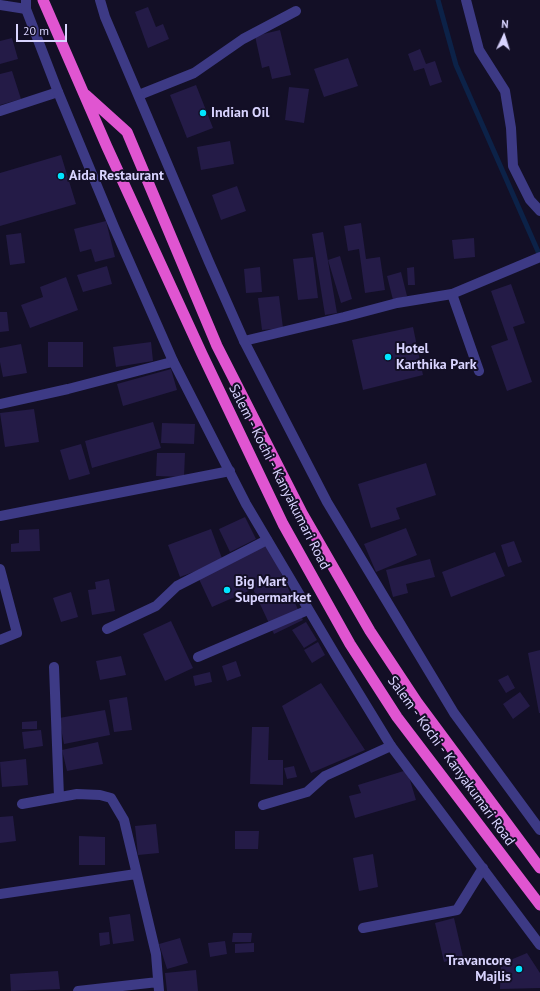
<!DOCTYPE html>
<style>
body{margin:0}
#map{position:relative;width:540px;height:991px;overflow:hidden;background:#130f26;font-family:"PT Sans",sans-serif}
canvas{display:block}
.north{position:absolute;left:484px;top:16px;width:40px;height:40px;-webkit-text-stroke:3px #130f26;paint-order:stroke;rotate:4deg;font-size:11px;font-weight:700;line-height:16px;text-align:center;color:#d9d4ff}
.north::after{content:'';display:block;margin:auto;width:14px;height:18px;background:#d9d4ff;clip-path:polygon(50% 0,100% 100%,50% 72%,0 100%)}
.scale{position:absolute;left:16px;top:24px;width:51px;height:18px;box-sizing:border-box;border:2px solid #d9d4ff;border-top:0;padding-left:5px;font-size:12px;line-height:14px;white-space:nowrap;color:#d9d4ff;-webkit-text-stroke:3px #130f26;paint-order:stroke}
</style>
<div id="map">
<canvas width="540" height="991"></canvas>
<div class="north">N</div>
<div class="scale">20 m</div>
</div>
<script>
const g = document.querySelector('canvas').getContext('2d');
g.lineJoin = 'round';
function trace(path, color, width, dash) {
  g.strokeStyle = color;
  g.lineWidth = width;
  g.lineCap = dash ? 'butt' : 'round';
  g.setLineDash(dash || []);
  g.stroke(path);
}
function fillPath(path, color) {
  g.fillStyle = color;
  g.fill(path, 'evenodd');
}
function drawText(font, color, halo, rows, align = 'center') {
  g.font = font + ' "PT Sans",sans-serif';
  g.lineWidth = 4;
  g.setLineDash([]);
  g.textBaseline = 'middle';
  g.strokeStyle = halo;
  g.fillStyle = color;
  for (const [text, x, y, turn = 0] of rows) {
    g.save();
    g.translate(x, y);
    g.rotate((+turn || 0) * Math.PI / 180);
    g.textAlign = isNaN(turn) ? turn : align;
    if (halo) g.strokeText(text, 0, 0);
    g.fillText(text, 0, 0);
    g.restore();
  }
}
trace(new Path2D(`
 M438,0L456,65L540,256`), '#0c2248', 5);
fillPath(new Path2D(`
 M148,7L156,27L163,24L169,39L148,48L135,12Z
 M280,30L291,75L272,79L269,66L262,68L255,36Z
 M12,38L18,59L0,64V41Z
 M420,49L426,64L435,61L442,82L430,86L424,68L414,71L408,54Z
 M348,58L358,86L324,97L314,69Z
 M12,71L21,99L0,105V74Z
 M196,85L213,128L187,138L170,95Z
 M289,87L309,89L304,123L285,120Z
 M230,141L234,164L201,170L197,147Z
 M61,155L76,204L0,226V173Z
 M237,186L246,211L221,220L212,195Z
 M106,221L115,257L95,262L91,249L80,252L74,229Z
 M361,223L366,259L380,257L385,290L365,293L359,249L348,251L344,226Z
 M323,232L337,313L325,315L312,234Z
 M21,233L25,263L10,265L6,235Z
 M474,238L475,257L454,259L452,240Z
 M340,256L352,299L341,303L328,260Z
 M313,257L318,298L298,300L293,259Z
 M107,266L112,284L83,292L77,275Z
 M260,267L262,292L246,293L244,269Z
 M414,267L415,285H408L407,268Z
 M401,272L407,296L393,300L387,276Z
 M66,277L78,310L30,328L21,305L43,297L40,287Z
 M511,284L525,323L513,327L532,382L507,391L491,346L508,340L491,291Z
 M279,296L283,328L262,330L258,298Z
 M0,312H7L9,331L0,332Z
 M413,327L423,375L363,390L352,340Z
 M48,342H83V367H48Z
 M151,342L153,361L116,367L113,347Z
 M21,344L27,373L3,377L0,362V348Z
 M171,369L177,390L123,406L117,384Z
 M34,409L39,442L5,447L0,413Z
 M153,422L161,448L92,468L85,441Z
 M162,423L195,424L194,444L161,443Z
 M81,444L90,474L69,480L60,450Z
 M157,453H185L184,477L156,476Z
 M426,463L436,495L396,508L400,519L371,528L358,484Z
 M245,517L256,539L230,552L219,529Z
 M406,528L417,555L376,572L364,544Z
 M39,529L40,551L11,552V544L19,543V530Z
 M211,529L223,561L180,577L168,545Z
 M514,541L522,562L508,567L501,545Z
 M268,545L303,620L274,634L253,589L212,607L198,577Z
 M495,552L505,576L451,597L442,572Z
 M430,559L435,577L406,584L408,593L393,597L386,570Z
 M109,579L115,611L92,615L88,590L96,589L95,582Z
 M71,592L78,617L61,622L53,598Z
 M171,621L193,668L165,681L143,634Z
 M306,622L317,640L304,648L292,630Z
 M318,642L325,655L312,663L304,650Z
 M540,650V713H539L528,653Z
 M121,656L126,675L100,680L96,661Z
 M236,661L241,676L227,681L222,666Z
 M210,672L212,682L195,686L193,676Z
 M508,675L515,688L506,693L498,680Z
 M321,683L365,750L311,773L282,706Z
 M520,692L530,706L513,719L503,704Z
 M127,697L132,730L114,732L109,700Z
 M105,710L110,735L64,744L59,718Z
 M37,721V729H22V722Z
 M252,727H269L268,760H283V785L250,784Z
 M41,730L43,746L24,749L22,732Z
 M98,742L103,764L67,771L62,750Z
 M26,759L28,785L2,787L0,762Z
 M294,766L297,777L287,779L284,768Z
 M407,770L416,800L355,818L349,796L361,793L358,785Z
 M13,816L16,841L0,843V817Z
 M156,824L159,853L138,855L135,826Z
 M235,831H259L258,849H235Z
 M79,836L105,837V865H79Z
 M373,854L378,887L359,891L353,858Z
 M130,914L134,941L113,944L109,917Z
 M454,918L463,957L444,962L435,923Z
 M109,932L110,944L100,946L99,933Z
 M233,933H252L251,942H232Z
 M180,938L188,963L167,969L159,944Z
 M225,941L227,954L210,957L208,943Z
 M254,943V952L235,953V944Z
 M527,953L540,973V988L500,989L501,964Z
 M196,970L198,991H167L165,973Z
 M58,971L60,989L11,991L10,974Z`), '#241b47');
trace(new Path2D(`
 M466,0L479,50L505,91L511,128L513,166L530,200L540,211
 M0,5L26,9
 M139,95L194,73L243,39L296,11
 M0,111L58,92
 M452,294L479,371
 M244,341L344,317L397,303L452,294L540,257
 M0,404L68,389L168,363L173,361
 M0,516L230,471
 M0,569L17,633L0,640
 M107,629L156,606L177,586L267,540
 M198,657L308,610
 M54,667L59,797
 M22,804L77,794L100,795L111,798L124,820L156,954L159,991
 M263,805L307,792L325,776L391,746
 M0,894L136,874
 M363,928L457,910L483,868
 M78,991L158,982`), '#3d3a85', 10);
trace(new Path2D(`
 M26,0V9L58,92L114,227L173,361L246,504L336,656L391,746L540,945
 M100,0L105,17L209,262L244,341L327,502L454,713L540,830`), '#3d3a85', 10);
trace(new Path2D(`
 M43,0L107,147L202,354L283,524L350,644L397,717L540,905
 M86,95L127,132L217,346L302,513L370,631L417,702L540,868`), '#e055d1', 11);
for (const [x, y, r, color] of [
 [203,113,4,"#00e5ff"],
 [61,176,4,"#00e5ff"],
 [388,357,4,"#00e5ff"],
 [227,590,4,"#00e5ff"],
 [519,969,4,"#00e5ff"]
]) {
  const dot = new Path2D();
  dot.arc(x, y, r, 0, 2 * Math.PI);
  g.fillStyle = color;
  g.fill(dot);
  trace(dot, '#130f26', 1.5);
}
drawText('bold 14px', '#d9d4ff', '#130f26', [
 ["Indian Oil",211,113],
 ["Aida Restaurant",69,176],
 ["Hotel",396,349],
 ["Karthika Park",396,365],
 ["Big Mart",235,582],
 ["Supermarket",235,598],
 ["Travancore",511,961,"right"],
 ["Majlis",511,977,"right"]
], 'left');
drawText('14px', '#d9d4ff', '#130f26', [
 ["Salem - Kochi - Kanyakumari Road",279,477,63],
 ["Salem - Kochi - Kanyakumari Road",451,761,54]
]);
</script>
